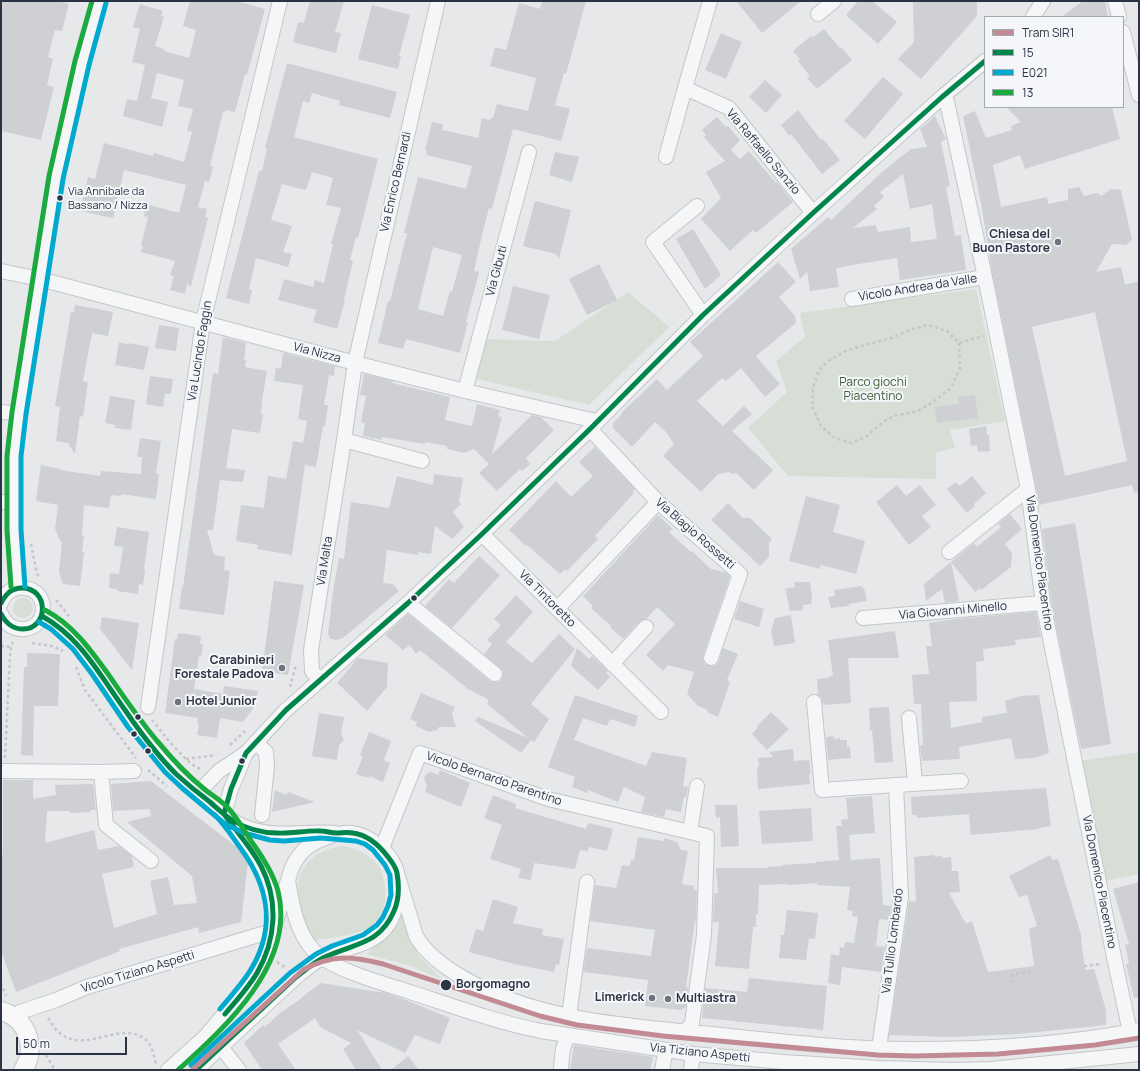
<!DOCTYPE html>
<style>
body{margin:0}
#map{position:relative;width:1140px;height:1071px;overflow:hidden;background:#e6e8ea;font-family:Manrope,sans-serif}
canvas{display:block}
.frame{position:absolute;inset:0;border:2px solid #2b3445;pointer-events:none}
.legend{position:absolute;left:984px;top:16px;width:140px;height:92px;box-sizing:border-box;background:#f4f6f9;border:1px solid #a4a8b1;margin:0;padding:5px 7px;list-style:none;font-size:12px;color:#2b3445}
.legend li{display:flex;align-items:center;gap:8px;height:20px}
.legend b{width:20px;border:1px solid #a4a8b1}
.scale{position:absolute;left:16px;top:1037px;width:111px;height:18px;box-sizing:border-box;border:2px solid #2b3445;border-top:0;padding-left:5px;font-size:12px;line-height:14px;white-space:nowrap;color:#2b3445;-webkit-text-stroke:3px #f4f6f9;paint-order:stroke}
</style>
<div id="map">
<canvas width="1140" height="1071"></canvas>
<div class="frame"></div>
<ul class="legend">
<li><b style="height:5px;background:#c28a93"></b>Tram SIR1</li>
<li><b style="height:5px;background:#00854a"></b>15</li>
<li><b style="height:5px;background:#00a9ce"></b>E021</li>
<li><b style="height:5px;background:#1baa40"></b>13</li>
</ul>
<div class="scale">50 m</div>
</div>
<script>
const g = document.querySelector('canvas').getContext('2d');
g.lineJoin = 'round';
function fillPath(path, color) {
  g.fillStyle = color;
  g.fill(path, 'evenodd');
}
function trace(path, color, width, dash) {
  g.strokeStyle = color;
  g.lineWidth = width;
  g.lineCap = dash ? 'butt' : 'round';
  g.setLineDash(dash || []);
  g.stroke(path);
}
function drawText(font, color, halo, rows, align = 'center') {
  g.font = font + ' Manrope,sans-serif';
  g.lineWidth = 4;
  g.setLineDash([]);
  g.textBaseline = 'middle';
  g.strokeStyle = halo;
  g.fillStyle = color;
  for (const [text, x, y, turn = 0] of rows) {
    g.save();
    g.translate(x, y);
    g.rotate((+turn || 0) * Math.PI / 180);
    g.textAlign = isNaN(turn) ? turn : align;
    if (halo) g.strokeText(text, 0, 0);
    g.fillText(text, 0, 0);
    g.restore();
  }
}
fillPath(new Path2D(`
 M976,289L1005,421L950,430L955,448L936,452V479L788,476L748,428L787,392L776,361L805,337L800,313Z
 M628,292L669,327L589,405L469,377L483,339L555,341Z
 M13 608a10 10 0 1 1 20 0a10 10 0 1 1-20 0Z
 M1139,752V874L1100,882L1080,761Z
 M344,846C358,849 369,855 378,865C385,873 387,897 384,907C382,914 376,922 370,927C359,935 327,938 313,941C302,917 288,887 306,865C317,852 328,848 344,846Z
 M401,903L408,935L419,956L443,980L411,966L367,954L389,934Z`), '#d6ded6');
fillPath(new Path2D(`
 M1,1H59L69,4L62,31L55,30L48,57L53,59L47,85L54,87L41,140L1,131Z
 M190,1H236L265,9L247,75L245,74L235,112L226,110L225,113L223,112L210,166L213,167L209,182L205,181L198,207L207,209L205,217L208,218L191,286L187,284L185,294L170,290L174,276L170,275L175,261L141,252L143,246L141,245L148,217L144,216L146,204L179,213L186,185L124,170L113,218L80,211L88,177L95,179L104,143L153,156L154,153L184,162L192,132L187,131L193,109L178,106L184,80L157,73L151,98L168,102L162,127L123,116L127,99L137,101L145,65L132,62L140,29L133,27L140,4L163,11L161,16L164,17L155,46L164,49V51L189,58L196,30L183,26Z
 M310,1H344L335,32L341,33L336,53L293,42L298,22L304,23Z
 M542,1H586L566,74L564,73L555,105L570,109L561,141L513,129L492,209L489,208L482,235L474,271L479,272L466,322H468L460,353L406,339L403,349L378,343L388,301H390L407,233H404L418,177L466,189L472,166L426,155L427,150H425L432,122L443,124L442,130L478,138L482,118L490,120L491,118H493L497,104L528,111L536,78L490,66L495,47L506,50L519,3L540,9ZM433,247L462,255L452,292L450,291L443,316L418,309Z
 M736,1H801L762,33Z
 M858,1H872L897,22L878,44L846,15Z
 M913,1H977V16L921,79L898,59L914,42Z
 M1083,1H1105L1108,17H1061Z
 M372,5L410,15L399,56H401L398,69L358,59Z
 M824,29L840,48L841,47L852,60L817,89L807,78L810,76L798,61L800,59L793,51L811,36L812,38Z
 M721,33L742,42L726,79L705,70Z
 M287,63L397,92L390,118L339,105L340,101L312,93L309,103L303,101L294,137L378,159L358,238L356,237L350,260L353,261L344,299L345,300L337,329L313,322L317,310L278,300L284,279L313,287L315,280L324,283L333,244H331L341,208L326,205L333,178L312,172L306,190L282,184L271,220L292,226L283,252L292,254L288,267L256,258L249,289L252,290L249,304L226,298L259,171H262L267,149L265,148Z
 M883,77L903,94L865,139L844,121Z
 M765,80L782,95L766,113L749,97Z
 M1006,107H1112L1120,139L1025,169L1020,155L993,165L1001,207L1047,197L1048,204L1068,200V189L1079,187L1084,196L1098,193L1101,196L1111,189L1121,190L1132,240L1126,245L1112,244L1096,272L1121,267L1125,285L1139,281V492L1134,493L1132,485L1039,505L1036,487L992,271L981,203L963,116L975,111L986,138L1012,130L1011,126L1021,122ZM1095,312L1127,461L1065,476L1032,327Z
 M798,110L821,140L823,139L840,160L822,174L791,134L789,136L781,125Z
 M935,116L946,139L941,142L950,186L946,187L955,236L961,235L966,270L900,280L897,258L846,266L836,269L839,287L810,291L807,272L800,279L791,249L828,217L831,220L883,171L911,149L927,147L920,129ZM903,174L910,209L932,204L937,239L911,242L910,227L878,232L876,225L853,228L877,209L874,206L884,197L880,192Z
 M717,117L726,127L728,126L740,140L731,150L740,159L749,151L776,183L777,182L793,202L756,233L753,230L730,251L701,219L721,198L706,172L725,161L704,137L706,135L702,130Z
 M555,152L579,157L572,182L549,175Z
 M535,201L571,210L559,259L556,254L523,246Z
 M693,229L721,275L705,289L676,239Z
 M778,262L796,282L779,297L795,316L796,323L756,356L780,384L765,397L741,368L726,381L722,378L697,401L723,426L744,406L752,414L732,431L773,470L754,490L736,473L731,474L729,472L718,474L701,492L663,456L674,444L666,432L655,422L632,447L613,428V423L622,414L621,413L657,379L667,390L703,356L690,342Z
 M599,264L617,300L587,315L569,279Z
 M513,286L550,295L539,339L502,330Z
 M75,305L113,312L108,336L92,333L83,381L88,382L83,417L80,416L75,454L68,443L56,441L60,407L55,406L71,312H74Z
 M159,325L179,328L176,351L155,348Z
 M223,337L246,343L244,360H246L245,367L267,371L262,400L261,414H263L260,433L232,429L226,468L245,470L243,482L220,480L213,530H207L214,555L225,557L224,570L230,571L224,615L179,609L182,587H183L213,373L218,374Z
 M119,342L129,345V343L149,347L144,370L115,365Z
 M283,353L335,366L334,376L329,375L324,405H328L325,426H323L316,467L305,465L292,555L257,549L258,545L236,541L241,505L264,508L268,476L286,479L293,441L303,443L307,421L298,419L303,385L274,381L276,368L281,369Z
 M364,374L393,381L392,383L450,397L445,420L472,426L477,404L500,410L498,416L502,417L492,454L532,415L541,417L554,430L526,458L530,464L522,471L520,469L497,491L479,473L489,464L474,449L464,453L447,449V446L425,442V444L382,437V440L363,436L365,423L361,422L366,396L360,395Z
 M150,376L173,379L171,394H165L163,407L146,404Z
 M975,395L978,418L937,423L935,407L959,404L958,397Z
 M110,396L135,400L131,430L115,428V425L105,423Z
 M986,426L987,435H989L990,451L978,452L977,445L971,446L969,429Z
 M140,438L161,441L156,473L159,474L156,499L121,494V496L111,495L109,508L84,505L82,536H84L82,552H84L80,586L63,584L59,572L62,543L59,538L55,529L58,505L36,501L41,465L60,469V470L100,476L101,471L141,474L142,457H137Z
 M595,447L635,489L633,492L634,493L595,536L598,539L567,571L565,569L560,574L527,545L526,546L509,530L556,481L571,497L593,476L579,462Z
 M434,474L463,478L459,502L461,504L453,512L464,527L452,539L435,526L431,554L418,552V555L387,550L383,583L393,584L399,591L343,638L336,640L331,639L328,634L333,591L339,558L344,559L351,502L389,508L397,476L433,485Z
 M972,476L986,493L974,504L975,506L967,513L947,489L956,482L960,486Z
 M897,485L906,496L920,485L936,505L922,516L931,527L909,545L876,502Z
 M806,496L840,505L833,532L865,541L856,574L821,565L820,569L789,561Z
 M728,503L743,518H750L772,539L769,543V557L760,566L711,520Z
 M1010,514L1022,529L1005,544L1012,553L1011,567L981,590L980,588L975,592L951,562L974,543L977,547L1001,527L998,524Z
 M658,515L673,529L669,532L691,552L692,551L711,569L727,573L730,577L703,656V660L705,664L712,666L716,665L719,661L723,648L738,654L727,680L730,682L718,717L707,712L708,710L698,706L687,694L694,672L668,665L663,671L646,655L675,624L657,607L646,619L640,621L623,639L610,627L611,626L591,608L593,606L583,596Z
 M1075,523L1111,744L1081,749L1052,606L1042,529Z
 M117,527L149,532L144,570L145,571L143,585L139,584L138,594L117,591V589L109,588L110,573L119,574L123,547L114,546Z
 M479,556L500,575L452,628L425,606L449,579L454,583Z
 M951,562L959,601L945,603L942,589L926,601L924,584Z
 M274,581L304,585L288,675L262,671Z
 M794,582H810L812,597L811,604L803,605V610L790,611L786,592L789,593L784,589L795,587Z
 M862,586V588H864L867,601L849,604V606L831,608L828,597L835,596L834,590Z
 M516,595L533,612L506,642L532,663L559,634L575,649L531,704L549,719L534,742L531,740L521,753L475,721L478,717L528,738L487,704L489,700L468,689L420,650L416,654L410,645L403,650L385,635L408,614L490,681L493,682H498L501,680L503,676V671L484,654L492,644L487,640L501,625L494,619Z
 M740,601L764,609L759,627L734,619Z
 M1036,612L1041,637L1015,640L1016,645L983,649L984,661L976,662L977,701L949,702L951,728L982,722V717L1007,713L1005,701L1021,696L1039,695L1049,753L1033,758L1015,759L1011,738L959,747L960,759L922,761L920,745H923L921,704H914L912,675L929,674L926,646H932L929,623L955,619Z
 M791,615L795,643L774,646L771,631L775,618Z
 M102,617L139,623L132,670L100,629Z
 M895,631L899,658H848L851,703L823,705L821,697L818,695L817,679L829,678V676H833L828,640Z
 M178,633L201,636L200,644H203L201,656H199L194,689L223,694L224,686L258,691L255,706L243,722L220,718L217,738L197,735L199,724L197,723L198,718L165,713L175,639H177Z
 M577,648L589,659L592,656L608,671L606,673L610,677L598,690L571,666Z
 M27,653L60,654L58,706H34L33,756L21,755L24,667H27Z
 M358,658L388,663L387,687L367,711L337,683Z
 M421,693L455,707L452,714L456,727H439L437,730L429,732L416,726L417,722L410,719Z
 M575,695L638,716L635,727L610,719L607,726L583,718L574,740L646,766L652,752L687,758L683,786L688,787L686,798L684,797L681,812L666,809L664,817L641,812L645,797L624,787L618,802L588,790L587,793L572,787L575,777L548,767Z
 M889,707L893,762L875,763L872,730L870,731L869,708Z
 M771,712L789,729L767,750L752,734L758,727L757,726Z
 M319,713L344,717L341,734L344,740L339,745L337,760L312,756Z
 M369,732L391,741L384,760L390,763L383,782L369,776V778L356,774L363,756L360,755Z
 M834,736V739L840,738V740H847V747H850L851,758L828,760L826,737Z
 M793,749L794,761L809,760L811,774H809L810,784L758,789L757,767H759L758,758L773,757L769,752Z
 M440,770L470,783L461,807L425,792L427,786L424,778L426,774L431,772L438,775Z
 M3,780H33V799L56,795L55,785L93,784L96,810H90V812L70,813V811H47L45,843L94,830L98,850L119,846L132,856L134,867L102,874L114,928L157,914L150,881L168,877L174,905L197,903L192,876L127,822L151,816L150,809L113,811L111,784L151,781L238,848L245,857L248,862L241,922L199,933L198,927L119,949L120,951L16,992L1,951V867L3,849Z
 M1046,788L1051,826L1039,828V829L971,835L969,814L917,818V815H912L911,797Z
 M275,790L286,795L288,792L315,802L272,812Z
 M493,795L516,804L515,808L586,829L588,823L613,829L607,851L589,847L588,851L580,850L575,869L534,863L531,880L518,878L521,869L490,859L502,825L484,818Z
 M872,796L875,833L849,835L851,860L880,858L883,905L891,906L889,920L879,919L876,946L885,947L881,972L842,967L840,985L828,983L831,954L839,956L840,947L844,948L845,942L854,943L858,917L852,916L853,911L847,910L850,887L817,885V883L788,885L787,884L759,885L758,914H756V927H753L749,969L715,966L719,922H713L714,893H718L716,868H767V867L782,866V865L816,863V862L839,860L836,826H842L841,820L848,819L846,798Z
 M715,805H737L739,846L721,847L720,817L716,818Z
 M811,808L813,841L762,844L759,811Z
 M638,837L664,841V838L677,842L681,850L688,851L682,884L694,886V890H697L696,922L695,921L686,987H688L686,1007L681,1010L645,1006L648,980L583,972L587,948L651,956L655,930L590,921L595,885L616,888L622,865L630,866L631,859L634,860Z
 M934,855L935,857L942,856V858L951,857L952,871H958L960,892L949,893L966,924L972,921L988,972L1034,966L1029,929L1037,926L1027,895L1019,897L1009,876L1050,855L1053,860L1058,859L1082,938H1081L1085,970L1094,969L1106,1010V1025L1018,1034L950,1037L889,1035L909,901L916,902L914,857Z
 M1139,882V997L1134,998L1126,964H1129L1125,945L1129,944L1113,889Z
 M493,899L518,907L513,923L543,929L542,935L564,939L559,965L556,964L554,972L518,965L469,952L476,929L483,931Z
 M787,910L818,913L815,939L809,938L806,960L779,958L781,935H784Z
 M749,978L827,986L823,1030L702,1018L705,988L747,992Z
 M321,983L386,993L406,1000L450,1018L440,1044L415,1035L405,1053L357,1030L382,1070H356L343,1049L351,1043L320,1027L315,1018L278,1044L296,1070H262L244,1043L263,1025L265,1027L280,1013L302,998V997Z
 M574,1045L653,1057L650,1070H570Z
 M408,1056L419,1070H391Z`), '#ced0d3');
const minor = new Path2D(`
 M1115,1L1119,17
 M818,14L834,1
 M1033,17L1043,1
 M1123,32L1139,95
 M685,88L710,1
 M942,97L947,102L985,277L1028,489L1043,603L1115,962L1130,1032
 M666,157L685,88L729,108L813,213
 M697,206L653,242L703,315
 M1,271L40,279L355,363L465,391L596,421
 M852,299L985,277
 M465,391L529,152
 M1,412L19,413
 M590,429L658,502L740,574L711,658
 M344,440L422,461
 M1,502H14
 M482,534L661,712
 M949,552L1028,489
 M18,587L14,530V456L19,413L56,178L82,63L99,1
 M1,603C8,580 43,584 43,608C43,633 10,637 1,614
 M408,603L495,674
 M557,609L658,502
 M42,616C73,631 91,662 111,690C128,715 145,740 166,763C179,778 195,791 211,803C221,812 232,822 245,827C274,839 306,830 335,833
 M863,618L1043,603
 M612,664L646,627
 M319,680L312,671L311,650L344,440L355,363L438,1
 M814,702L822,790L896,785
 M148,707L203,322L280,1
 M909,718L915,783
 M256,743L266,752L267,766L262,815
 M1,771L101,772L134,771
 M101,772L106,825L151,861
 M198,793L219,771L246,753L286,710L408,603L482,534L590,429L703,315L813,213L942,97L985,61
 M224,814L231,789L246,753
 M228,819C248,849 275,877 274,915
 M690,832L697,786
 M382,848L420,753L548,799L707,836L704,935L692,1023L689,1028L683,1031
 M397,873L416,936C426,954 443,966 460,976C536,1022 635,1026 722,1035C785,1042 850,1049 914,1049C988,1049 1065,1044 1138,1030
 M288,880C292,904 296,931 313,950C330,969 385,984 410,992C453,1006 496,1022 541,1031L693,1054L784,1062L878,1068L955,1070L991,1069L1139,1054
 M569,1016L587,882
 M14,1017L20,1012L56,1000L87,987L265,933
 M221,1047L239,1070
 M879,1048L901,897L896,785L961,781
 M168,1070L205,1037L241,994L256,974L266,955L291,870C294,863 298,856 304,850C313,841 340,831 352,833C370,835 394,855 397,873C399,881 398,890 397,898C396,908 393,918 387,926C372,947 343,947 322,958C313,963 304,971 295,978L196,1070
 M561,1070C562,1060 561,1041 571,1036
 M662,1070L665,1054L670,1051
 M691,1070L693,1054`);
const major = new Path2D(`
 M1,1011C27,1018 38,1048 23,1070`);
trace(minor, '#c4c6c8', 16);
trace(major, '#c2c5c8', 20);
trace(new Path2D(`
 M959,343L960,368L951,388L933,402L918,411L894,416L883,422L867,436L851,443L835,438L821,426L812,406L813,388L819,370L831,359L848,350L891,338L910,330L927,325L947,331L959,343L984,336
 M31,544L37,574L40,578
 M56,600L69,616
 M32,643L52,646L63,651
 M1,646L11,647
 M76,667L85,690L136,758
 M290,687L296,665
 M152,720C161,731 189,768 202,769
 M230,745L245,731
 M5,758L10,656L11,647L13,642
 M186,759L216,755
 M148,770L167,786
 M277,962L286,968
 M1084,966L1102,964
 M1,983L6,996
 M1013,983L1012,975L1034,971
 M48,1018C52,1024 56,1032 64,1036C89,1051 122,1021 145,1039C152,1044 154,1056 156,1064
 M46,1055L53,1067L49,1070`), '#c5c6ca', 2.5, [3, 3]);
trace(minor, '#f5f6f7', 14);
trace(major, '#f8f8f8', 18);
trace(new Path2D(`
 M1,603C6,594 11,588 22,588C49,588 49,629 23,629C12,629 6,623 1,614
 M42,616C81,638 99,674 125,710C140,732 157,755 176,774C187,784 198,793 210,802C217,808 224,815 232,820C245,828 262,833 277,833C292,834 306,830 321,831C326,831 331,833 337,833C342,833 347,832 353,833C368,835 379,845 388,857C392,862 396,867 397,873C399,885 399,900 394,911C379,946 353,943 323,958C313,963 304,971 295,978L196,1070
 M224,814L231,789L246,753L286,710L408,603L482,534L590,429L703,315L813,213L942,97L985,61
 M224,814C236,831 251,847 261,866C279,901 276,940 257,973C248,988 236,1001 225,1014`), '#00854a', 5);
trace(new Path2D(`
 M25,587L21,530V456L26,414L63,179L89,65L106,3
 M39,622L51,629L73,649L92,674L128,727L165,772L182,788L225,824L244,833L270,840L284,841L321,838L356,841L365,844L373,850L385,865L390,875L391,895L388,906L383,917L377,925L363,935L332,946L316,954L290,973L191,1065
 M215,815C224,824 232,836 239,846C269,886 277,927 250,971C241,985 230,997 220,1009`), '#00a9ce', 5);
trace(new Path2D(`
 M11,587L7,530V456L12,412L49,176L75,61L92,1
 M45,610C73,625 90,649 108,674C124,697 140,721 158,742C172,759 187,775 203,788C211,795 221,800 229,809C237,818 244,830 251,841C262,856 273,873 278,891C296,963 226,1027 178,1070`), '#1baa40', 5);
trace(new Path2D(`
 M192,1070L303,970C332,954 352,956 383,964L540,1016L577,1025L663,1036L878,1055L915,1056L998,1054L1095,1045L1139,1038`), '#c28a93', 5);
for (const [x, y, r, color] of [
 [60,198,3.5,"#2b3445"],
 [1058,242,4,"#6c737f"],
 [414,598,3.5,"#2b3445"],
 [282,668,4,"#6c737f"],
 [178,702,4,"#6c737f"],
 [138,717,3.5,"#2b3445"],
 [134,734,3.5,"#2b3445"],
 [148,751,3.5,"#2b3445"],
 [242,761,3.5,"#2b3445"],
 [446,985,6,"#2b3445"],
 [652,998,4,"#6c737f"],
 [668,999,4,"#6c737f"]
]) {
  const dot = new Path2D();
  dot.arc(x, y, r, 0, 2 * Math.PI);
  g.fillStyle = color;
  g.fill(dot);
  trace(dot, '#f4f6f9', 1.5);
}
drawText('11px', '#2b3445', '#f4f6f9', [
 ["Via Annibale da",68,192],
 ["Bassano / Nizza",68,206]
], 'left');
drawText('12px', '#2b3445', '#f4f6f9', [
 ["Via Raffaello Sanzio",763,152,50],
 ["Via Enrico Bernardi",396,182,-77],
 ["Via Gibuti",497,271,-75],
 ["Vicolo Andrea da Valle",918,288,-9],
 ["Via Lucindo Faggin",200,351,-81],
 ["Via Nizza",317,353,15],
 ["Via Biagio Rossetti",695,534,41],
 ["Via Malta",325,561,-81],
 ["Via Domenico Piacentino",1039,563,82],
 ["Via Tintoretto",547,599,45],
 ["Via Giovanni Minello",953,611,-5],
 ["Vicolo Bernardo Parentino",494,779,19],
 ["Via Domenico Piacentino",1099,882,79],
 ["Via Tullio Lombardo",893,941,-83],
 ["Vicolo Tiziano Aspetti",138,972,-17],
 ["Via Tiziano Aspetti",700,1053,6]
]);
drawText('bold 12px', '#2b3445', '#f4f6f9', [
 ["Chiesa del",1050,235],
 ["Buon Pastore",1050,249],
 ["Carabinieri",274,661],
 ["Forestale Padova",274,675],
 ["Hotel Junior",186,702,"left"],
 ["Limerick",644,998],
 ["Multiastra",676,999,"left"]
], 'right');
drawText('12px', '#3f6138', '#f4f6f9', [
 ["Parco giochi",873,383],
 ["Piacentino",873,397]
]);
drawText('bold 12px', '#2b3445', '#f4f6f9', [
 ["Borgomagno",456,985]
], 'left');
</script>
